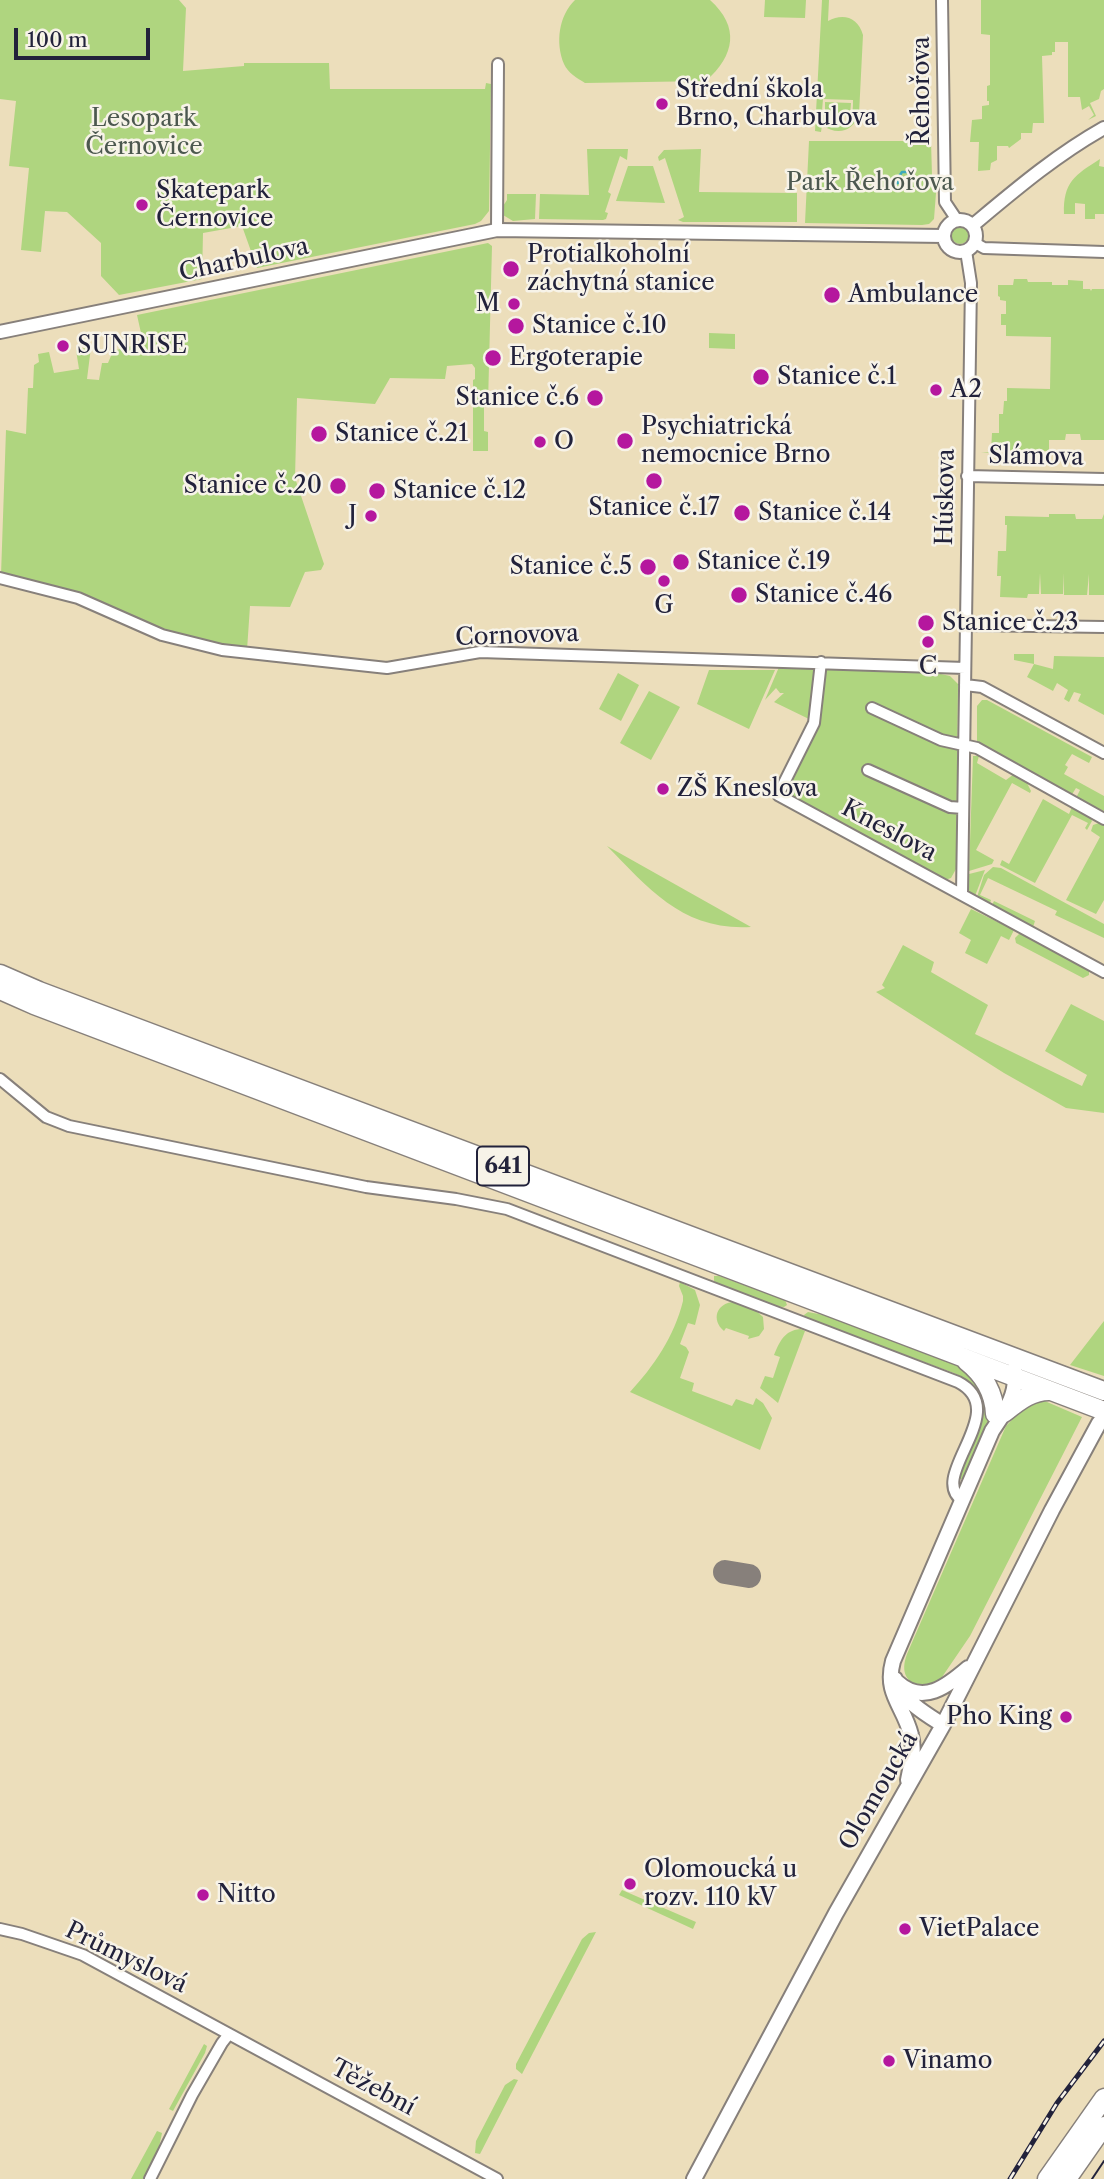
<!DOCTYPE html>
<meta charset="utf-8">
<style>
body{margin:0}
#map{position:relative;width:1104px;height:2179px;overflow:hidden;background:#ecdebb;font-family:"Libre Caslon Text",serif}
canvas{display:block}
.scale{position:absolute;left:14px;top:28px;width:136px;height:32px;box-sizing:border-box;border:4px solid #22223b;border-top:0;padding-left:9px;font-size:21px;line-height:24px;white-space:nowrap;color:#22223b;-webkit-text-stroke:5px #f7f3e8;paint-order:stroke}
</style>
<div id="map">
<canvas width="1104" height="2179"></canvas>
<div class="scale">100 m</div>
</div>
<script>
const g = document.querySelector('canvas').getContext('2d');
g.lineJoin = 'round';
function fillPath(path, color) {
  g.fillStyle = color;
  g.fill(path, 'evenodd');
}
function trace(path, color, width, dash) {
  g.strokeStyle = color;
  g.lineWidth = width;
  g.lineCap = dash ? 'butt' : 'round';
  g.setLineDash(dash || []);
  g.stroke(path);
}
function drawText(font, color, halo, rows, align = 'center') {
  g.font = font + ' "Libre Caslon Text",serif';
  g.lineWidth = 5;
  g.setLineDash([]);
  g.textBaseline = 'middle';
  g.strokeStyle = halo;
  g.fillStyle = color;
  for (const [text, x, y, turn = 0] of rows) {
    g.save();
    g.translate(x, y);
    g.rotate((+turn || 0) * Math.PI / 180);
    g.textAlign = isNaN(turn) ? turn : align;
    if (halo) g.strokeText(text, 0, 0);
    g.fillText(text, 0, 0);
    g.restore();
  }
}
fillPath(new Path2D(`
 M0,0H179L186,8L183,71L244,66V63H329L330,89H485L486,83L491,84L489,211L481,221L475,224L257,268L242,226L203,233L202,279L119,295L101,276V243L67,212L45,211L41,252L21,250L29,168L9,166L16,101L0,99Z
 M575,0H710C740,27 735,55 706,81L585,83C577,78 568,73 564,64C555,43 559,15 575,0Z
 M765,0H806L805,18L764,17Z
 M822,0H829L828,21C843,13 858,17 863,35L859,114C853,132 837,136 822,125L821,132L815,131ZM823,99L853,100C853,111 853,120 841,125L829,122L822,111Z
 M981,0H1104V89L1101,91L1099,99L1090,103L1096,116L1088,120L1094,115L1089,106L1082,110L1080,97H1068V42H1055V52H1052V55L1042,56L1044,123H1033L1032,133H1021V139L1009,148L1008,146H997V160L991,163L990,170L978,171L979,142H970L972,120L982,119V106L989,105V101H987V86L990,85V35L981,34Z
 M825,102L851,103L850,116L825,115Z
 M809,141H931L932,175L936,193L934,219L929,224L922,225L805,223Z
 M587,149H628L627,160L620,156L608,192L611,194L605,212L608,213L606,219L603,220L539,219L540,194L589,195Z
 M701,149L699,192L797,193V222H683L678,220L684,217L665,158L659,161L658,157L664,150Z
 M1100,159L1099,166L1104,167V214H1095V219H1085V204L1075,203V214H1064C1063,182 1075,175 1100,159Z
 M628,166H653L665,203L616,201Z
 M507,194H536L535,219L513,221L503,215L501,209L507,200Z
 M951 235a9 9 0 1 1 18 0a9 9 0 1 1-18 0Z
 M488,243L492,246L488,404L484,405V431L488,432V451H473V380L475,379V368L472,364L447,366L445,379L390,378L375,404L297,398L295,478L324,564L321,570L305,572L290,607L250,606L247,650L184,637L1,575L6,430L26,434L28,388H33L34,365L39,362L38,354L49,352L54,373L79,369L76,350L91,347L87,379L99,380L102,363H108L113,351L139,344L141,333L137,315Z
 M1014,279H1027L1028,282H1052V285H1068V280L1083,281V289H1090L1091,291L1092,289H1104V440H1081L1080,434H1066L1065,440H1049V451L992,450V453H981L991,452L992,433H999V414H1003L1004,401H1007V388L1050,389L1051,337L1006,336V325H1001V314H1006V301L1000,300V297L998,296V285H1013Z
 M709,333L735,334V349L709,348Z
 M1049,514H1075L1076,519H1102L1104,514V595H1089V574L1087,595H1064V573L1063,594H1041L1040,573L1039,594H1028L1027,598L1000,597L1001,576H997L998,551H1006L1007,525H1005V516L1049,517Z
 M1014,654H1034V664L1053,669L1054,656L1104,657V715L1078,701L1081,694L1074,692L1069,702L1064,699L1068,690L1057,683L1053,691L1027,677L1034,664L1014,660Z
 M811,666L815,668L811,720L774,702L784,693H780L776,688L765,700L779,667Z
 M827,669L932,672L950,676L958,684L956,869L951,878L945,880L793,798L790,786L820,724L816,722L825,672Z
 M709,670H775L749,729L697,704Z
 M618,673L639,685L621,721L599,709Z
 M649,691L680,707L651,760L620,743Z
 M982,700H987L1092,757L1089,763L1072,754L1065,765L1068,767L1064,774L1104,796V811L1076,798L1080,790L1076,788L1071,796L977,744V706Z
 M973,756H979L977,763L1006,780L1014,774L1025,779L1031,791L1030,793L1012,783L976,850L994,860L992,864L969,871Z
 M1043,799L1069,814L1072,807L1090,817L1092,821L1087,830L1085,828L1088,823L1072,815L1035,883L1000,865L1002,860L1009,864Z
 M1099,823L1104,825V900L1096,914L1066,900L1100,837L1091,831L1093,825Z
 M607,846L751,927C684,931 650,890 607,846Z
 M993,867L1001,868L1104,924V938L1055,915L1057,911L988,878L980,895L991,900L990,903L977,897L984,875Z
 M985,870L975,896C966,892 968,883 969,874Z
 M994,901L1035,921L1033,927L992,905Z
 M971,909L1014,930L1009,940L1001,936L987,964L965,953L971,940L959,933Z
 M1019,934H1023L1089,969V975L1083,978L1016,943L1015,938Z
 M903,945L934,962L931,972L988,1005L975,1034L1082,1086L1087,1075L1045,1051L1071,1004L1104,1021V1113L1066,1108L1004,1073L876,992L885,988L882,985Z
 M714,1276H719L785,1300L787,1305L784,1307L774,1306L720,1286L714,1281Z
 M680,1282L695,1290L700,1305L695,1325L688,1323L680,1344L686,1347L689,1352L680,1378L694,1383L692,1391L732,1406L736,1399L753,1405L756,1398L763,1403L772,1418L760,1450L630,1392C654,1366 674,1337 683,1301V1296L679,1286Z
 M734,1302L754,1309L763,1317L764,1329L759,1336L748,1339L749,1336L726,1328L724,1331C711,1320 716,1303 734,1302Z
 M808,1312L824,1315L956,1364L974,1374L990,1416L964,1479H960L959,1476C974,1440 1005,1395 954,1373L805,1318L804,1315Z
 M1104,1321V1376L1070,1365Z
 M800,1329L805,1331L778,1403L760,1388L765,1376L773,1378L780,1357L774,1355C780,1341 784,1331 800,1329Z
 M1040,1399L1082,1417L970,1636L940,1680L935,1684L926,1685V1689C906,1683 900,1673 907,1654L1006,1426L1027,1404Z
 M622,1890L696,1922L693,1929L619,1895Z
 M596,1932L522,2074L516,2069V2064L582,1939L589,1933Z
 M204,2044L207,2046L205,2053L173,2111L169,2109Z
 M514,2079L518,2080L480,2154L475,2153L476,2141L505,2085Z
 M157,2131L162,2133L158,2152L143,2179H131Z`), '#afd57f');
trace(new Path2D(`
 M893,184L898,183V178L902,172H907`), '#3ca9bc', 2.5);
trace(new Path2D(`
 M725,1572L749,1576`), '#87807b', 24);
const minor = new Path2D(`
 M942,0L945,202L957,220
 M497,230L498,64
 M975,243L984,248L1104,252
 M967,476L1104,479
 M0,578L78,598L162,635L222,650L387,668L480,652L965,668
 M965,625L1104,627
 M821,662L814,723L778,795L1104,972
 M965,685L982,687L1104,753
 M872,708L941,740L977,748L1104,819
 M868,770L950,807L963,808
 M962,894L971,283L966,251
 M0,1079L46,1117L69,1126L366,1187L456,1199L507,1209L958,1382C1014,1411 925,1477 963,1501
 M0,1929L22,1934L83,1955L497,2179
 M150,2179L192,2095L222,2043L229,2034`);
const tertiary = new Path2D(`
 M944 236a16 16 0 1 1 32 0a16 16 0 1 1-32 0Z
 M973,225C1015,190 1056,155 1104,128
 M0,332L497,230L944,236`);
const secondary = new Path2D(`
 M895,1679C903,1701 924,1713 943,1725
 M897,1682C923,1706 947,1686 968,1668
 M908,1780C911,1765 915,1750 911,1735C904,1706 884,1694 893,1661L992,1431C1004,1413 1019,1393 1014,1370
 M694,2179L836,1913L943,1725L1052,1510L1099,1423`);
const trunk = new Path2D(`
 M0,974L39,991L1104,1391
 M0,990L34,1005L1104,1411
 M966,1361C984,1375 994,1392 995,1414
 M1004,1413C1018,1402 1032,1390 1051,1391
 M1047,2179L1104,2098
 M1067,2179L1104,2126`);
trace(minor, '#87807b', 14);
trace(tertiary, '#87807b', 16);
trace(secondary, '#87807b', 18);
trace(trunk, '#87807b', 21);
trace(minor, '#fff', 10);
trace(tertiary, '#fff', 12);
trace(secondary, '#fff', 14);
trace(trunk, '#fff', 18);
trace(new Path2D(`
 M1092,2179L1104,2161`), '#22223b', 2);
const rail = new Path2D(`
 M1010,2179L1057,2103L1104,2041`);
trace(rail, '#22223b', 5);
trace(rail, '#f7f3e8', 2.5, [8]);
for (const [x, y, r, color] of [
 [662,104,7,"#b5179e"],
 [142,205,7,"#b5179e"],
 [511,269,9,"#b5179e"],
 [832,295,9,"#b5179e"],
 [514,304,7,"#b5179e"],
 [516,326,9,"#b5179e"],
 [63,346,7,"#b5179e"],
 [493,358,9,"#b5179e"],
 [761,377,9,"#b5179e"],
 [936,390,7,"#b5179e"],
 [595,398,9,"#b5179e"],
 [319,434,9,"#b5179e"],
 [625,441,9,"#b5179e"],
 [540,442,7,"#b5179e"],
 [654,481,9,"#b5179e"],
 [338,486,9,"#b5179e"],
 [377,491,9,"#b5179e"],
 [742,513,9,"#b5179e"],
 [371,516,7,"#b5179e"],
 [681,562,9,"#b5179e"],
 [648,567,9,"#b5179e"],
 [664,581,7,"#b5179e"],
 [739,595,9,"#b5179e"],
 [926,623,9,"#b5179e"],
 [928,642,7,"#b5179e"],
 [663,789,7,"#b5179e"],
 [1066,1717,7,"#b5179e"],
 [630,1884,7,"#b5179e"],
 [203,1895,7,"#b5179e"],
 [905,1929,7,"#b5179e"],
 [889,2061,7,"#b5179e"]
]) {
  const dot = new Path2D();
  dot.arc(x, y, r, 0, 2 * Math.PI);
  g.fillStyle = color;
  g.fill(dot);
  trace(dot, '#f7f3e8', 2.5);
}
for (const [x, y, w] of [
 [503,1166,52]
]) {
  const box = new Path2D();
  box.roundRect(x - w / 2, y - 19.5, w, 39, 5);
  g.fillStyle = '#f7f3e8';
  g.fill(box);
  trace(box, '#22223b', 2);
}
drawText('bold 23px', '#22223b', null, [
 ["641",503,1166]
]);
drawText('24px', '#22223b', '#f7f3e8', [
 ["Střední škola",676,90],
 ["Brno, Charbulova",676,118],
 ["Skatepark",156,191],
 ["Černovice",156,219],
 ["Protialkoholní",527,255],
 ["záchytná stanice",527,283],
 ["Ambulance",848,295],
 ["M",500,304,"right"],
 ["Stanice č.10",532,326],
 ["SUNRISE",77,346],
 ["Ergoterapie",509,358],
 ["Stanice č.1",777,377],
 ["A2",950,390],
 ["Stanice č.6",579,398,"right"],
 ["Psychiatrická",641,427],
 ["nemocnice Brno",641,455],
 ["Stanice č.21",335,434],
 ["O",554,442],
 ["Stanice č.20",322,486,"right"],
 ["Stanice č.12",393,491],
 ["Stanice č.17",654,508,"center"],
 ["Stanice č.14",758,513],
 ["J",357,516,"right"],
 ["Stanice č.19",697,562],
 ["Stanice č.5",632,567,"right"],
 ["Stanice č.46",755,595],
 ["G",664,606,"center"],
 ["Stanice č.23",942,623],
 ["C",928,667,"center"],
 ["ZŠ Kneslova",677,789],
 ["Pho King",1052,1717,"right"],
 ["Olomoucká u",644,1870],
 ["rozv. 110 kV",644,1898],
 ["Nitto",217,1895],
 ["VietPalace",919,1929],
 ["Vinamo",903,2061]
], 'left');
drawText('24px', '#22223b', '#f7f3e8', [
 ["Řehořova",922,91,-90],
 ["Charbulova",244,260,-12],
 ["Slámova",1036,457,1],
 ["Húskova",946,497,-89],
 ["Cornovova",517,636,-2],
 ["Kneslova",889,831,28],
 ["Olomoucká",879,1791,-60],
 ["Průmyslová",126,1958,26],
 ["Těžební",373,2088,28]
]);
drawText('24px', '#4c584f', '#f7f3e8', [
 ["Lesopark",144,119],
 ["Černovice",144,147],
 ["Park Řehořova",870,183]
]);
</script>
